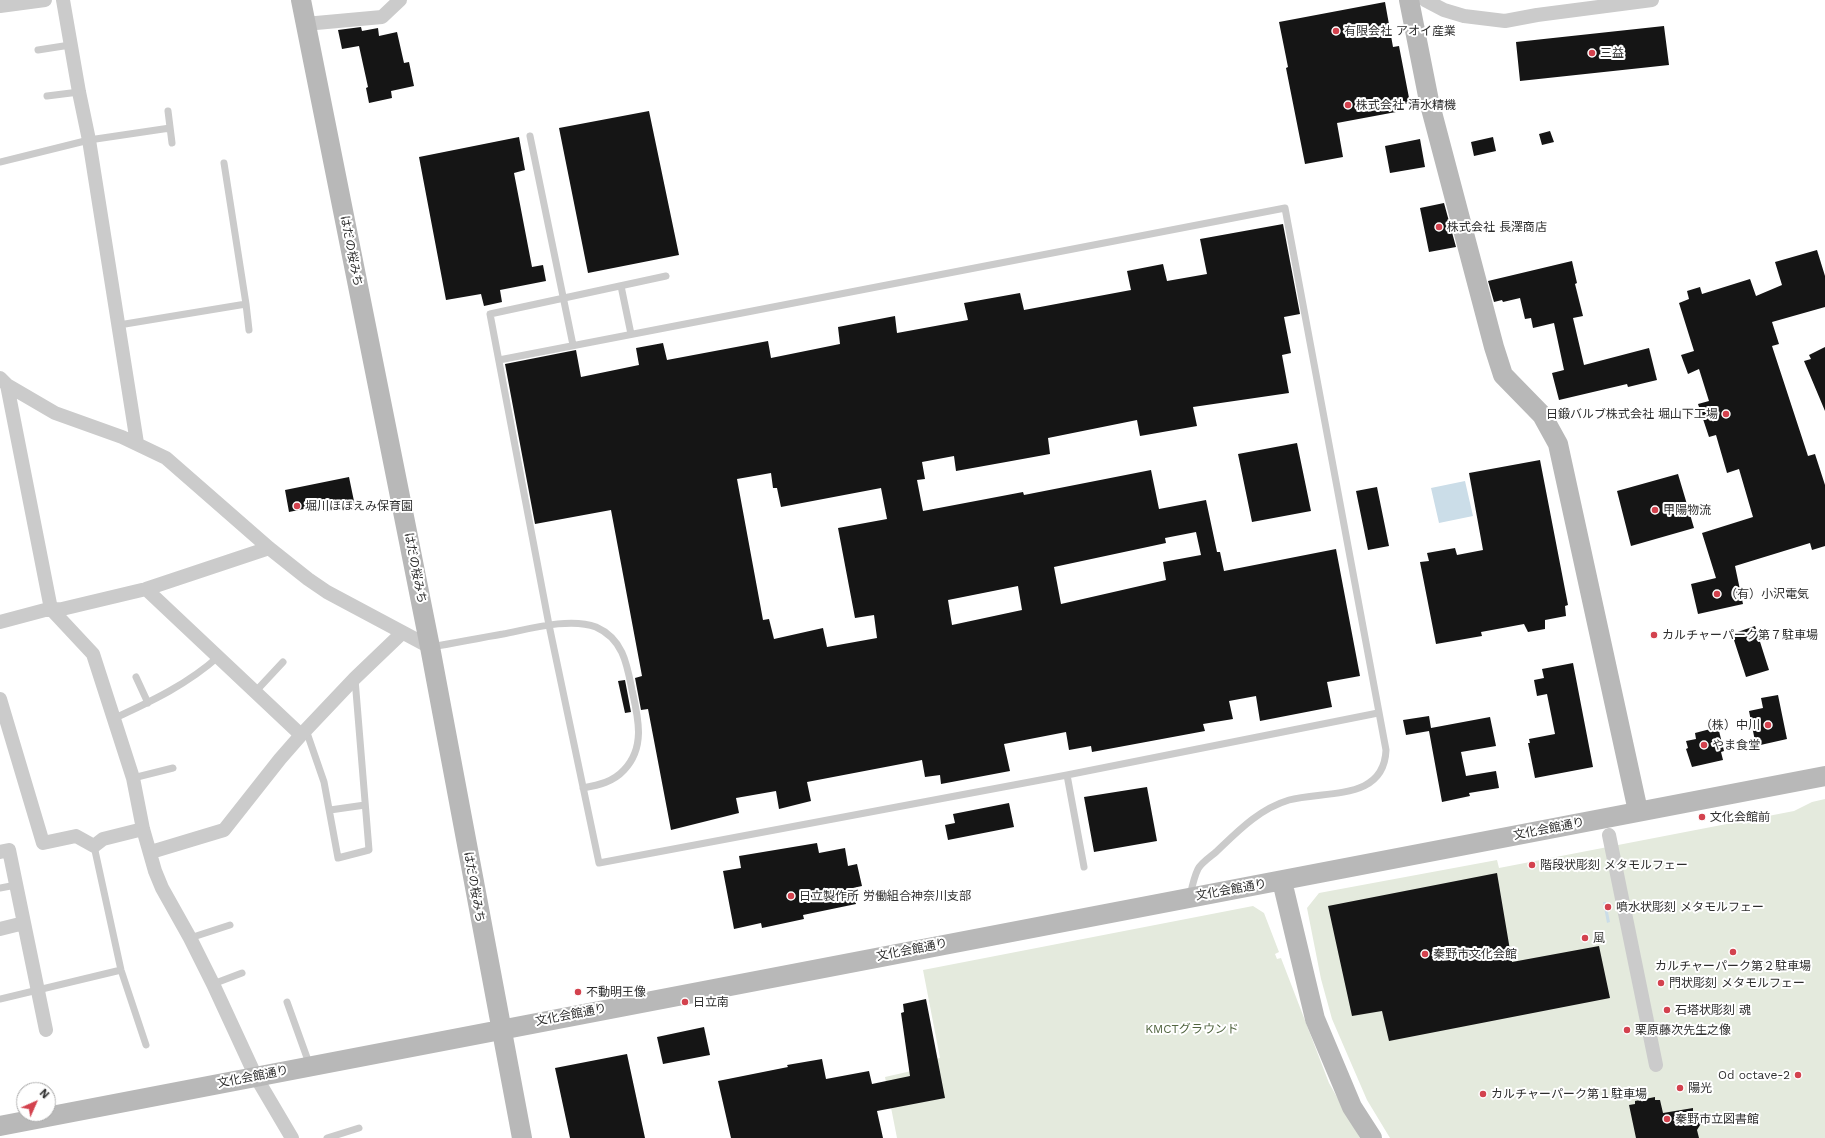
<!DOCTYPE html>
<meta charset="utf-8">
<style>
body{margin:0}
#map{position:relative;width:1825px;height:1138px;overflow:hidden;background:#fff;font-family:"Work Sans",sans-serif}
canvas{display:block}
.north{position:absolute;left:16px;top:1082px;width:40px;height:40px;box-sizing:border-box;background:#fff;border:1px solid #ababab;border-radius:50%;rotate:45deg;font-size:11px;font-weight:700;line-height:16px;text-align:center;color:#2e2e2e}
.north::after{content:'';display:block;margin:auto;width:14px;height:18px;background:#d3424e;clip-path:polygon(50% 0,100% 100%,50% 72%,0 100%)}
</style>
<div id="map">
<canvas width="1825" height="1138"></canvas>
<div class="north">N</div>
</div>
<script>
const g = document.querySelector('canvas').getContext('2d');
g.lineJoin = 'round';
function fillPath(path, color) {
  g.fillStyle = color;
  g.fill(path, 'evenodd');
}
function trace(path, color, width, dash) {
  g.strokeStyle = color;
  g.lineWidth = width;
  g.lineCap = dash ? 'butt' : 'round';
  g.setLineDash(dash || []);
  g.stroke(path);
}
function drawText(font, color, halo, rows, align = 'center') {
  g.font = font + ' "Work Sans","Noto Sans JP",sans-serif';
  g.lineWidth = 4;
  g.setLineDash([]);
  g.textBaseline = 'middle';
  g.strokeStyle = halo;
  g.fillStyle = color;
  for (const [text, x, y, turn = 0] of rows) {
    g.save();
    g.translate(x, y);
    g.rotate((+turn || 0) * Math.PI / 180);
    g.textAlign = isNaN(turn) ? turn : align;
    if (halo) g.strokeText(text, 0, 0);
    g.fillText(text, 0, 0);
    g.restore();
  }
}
fillPath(new Path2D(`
 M1825,799V1138H1390L1367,1100L1332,1019L1321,979L1307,908L1319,893L1497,860L1499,868L1794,811L1812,802Z
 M1253,906L1264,913L1279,952L1275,954L1277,959L1281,958L1329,1083L1360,1138H897L885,1077L929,1067L928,1061L940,1058L923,970Z`), '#e4eadd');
fillPath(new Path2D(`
 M1465,481L1473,516L1439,523L1431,488Z
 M1603,902H1606L1610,922L1607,923Z`), '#cbdde8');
fillPath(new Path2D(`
 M1385,2L1393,47L1399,46L1410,103L1395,106L1396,112L1337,123L1343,157L1305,164L1286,68L1288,67L1279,22Z
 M1664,26L1669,65L1520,81L1516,42Z
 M361,27L362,31L378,28L379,36L397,32L404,63L409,62L414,86L391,91L392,98L369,103L366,88L368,87L359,46L342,49L338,30Z
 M649,111L679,255L588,273L559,128Z
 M1550,131L1554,142L1542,145L1539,134Z
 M519,137L525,170L514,173L532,267L543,265L546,281L500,290L502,302L484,306L481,294L446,300L419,157Z
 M1493,137L1496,151L1474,156L1471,142Z
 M1420,139L1425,167L1390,173L1385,146Z
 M1444,203L1456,247L1429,252L1420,208Z
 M1283,224L1300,314L1284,317L1291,353L1282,355L1289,393L1193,407L1197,426L1140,436L1137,420L1048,438L1050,454L1006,462L956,471L954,456L922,462L925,479L917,480L923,511L1023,492L1024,495L1151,470L1159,509L1206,500L1217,552H1220L1224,571L1336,549L1360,676L1327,682L1332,707L1260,721L1256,696L1229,701L1233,719L1203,724L1205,731L1092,752L1091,746L1069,750L1066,732L1004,744L1010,771L941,784L940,775L925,777L922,760L807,782L811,801L779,809L776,791L736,798L739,813L671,830L648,709L641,710L635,678L642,676L611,510L535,524L505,364L576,350L581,377L639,365L636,348L663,343L667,360L768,341L771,358L840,344L838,327L895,316L897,333L968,320L964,303L1020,293L1024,310L1131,290L1127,271L1163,264L1167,281L1207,274L1200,239ZM771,473L773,488H777L781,507L881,488L887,519L838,528L855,618L874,615L877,638L827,647L823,628L774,639L769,619L763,620L737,479ZM1196,532L1201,555L1163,562L1166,580L1061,604L1054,567L1166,543L1165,538ZM1018,586L1022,610L952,625L948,600Z
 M1817,250L1825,276V307L1772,322L1779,344L1772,346L1808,456L1815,454L1825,485V546L1812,550L1810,543L1735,566L1743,604L1698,614L1691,584L1716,578L1702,533L1753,517L1739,469L1727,473L1716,435L1709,437L1698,404L1709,401L1699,369L1688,374L1681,355L1694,351L1679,303L1689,299L1687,291L1700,287L1702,294L1750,279L1756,296L1782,285L1775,262Z
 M1572,261L1577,283L1575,284L1583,316L1573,318L1584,365L1649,348L1657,380L1628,387L1627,384L1559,400L1552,373L1564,370L1554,323L1533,328L1531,318L1525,319L1520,298L1503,302L1502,300L1494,302L1488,281Z
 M1825,347V411L1804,361L1811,359L1809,355Z
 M1297,443L1311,511L1252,522L1238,454Z
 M1540,460L1568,605L1565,606L1566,616L1545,620V629L1528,632L1524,624L1481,632L1482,636L1436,644L1420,562L1429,561L1427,553L1455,548L1457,555L1483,550L1469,473Z
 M1678,474L1694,528L1631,546L1617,491Z
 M349,477L355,506L325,512L323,505L289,512L285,490Z
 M1377,487L1389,546L1368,550L1356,491Z
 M1755,626L1769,670L1746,677L1732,634Z
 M1573,663L1593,767L1535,778L1528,743H1530L1529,739L1555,734L1547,694L1537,696L1534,680L1544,678L1542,669Z
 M625,680L631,712L625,713L618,681Z
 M1778,695L1787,739L1756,746L1749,711L1763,708L1761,698Z
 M1429,716L1431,728L1490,717L1496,746L1461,752L1466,776L1496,771L1499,788L1469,793L1470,796L1442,802L1429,731L1406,735L1403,720Z
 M1718,727L1724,751L1721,752L1723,760L1692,767L1686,749L1688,748L1686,741L1696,739L1695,733Z
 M1147,787L1157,841L1094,852L1084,797Z
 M1009,803L1014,827L948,840L945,825L955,823L953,814Z
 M817,843L819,853L845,848L848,866L857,864L862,886L853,888L856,904L803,915L804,919L762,928L761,923L734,929L723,871L741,868L739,856Z
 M1497,873L1512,962L1599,946L1610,998L1389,1041L1382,1011L1352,1016L1328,906Z
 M926,999L945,1098L877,1111L883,1138H731L718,1081L788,1067L787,1065L822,1059L826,1079L869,1071L872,1084L910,1076L901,1013L904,1012L903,1004Z
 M704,1027L710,1055L663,1064L657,1037Z
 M627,1054L645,1138H570L555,1068Z
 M1655,1097V1100H1660L1663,1113L1693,1108V1111L1702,1116V1122L1697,1130L1699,1138H1636L1629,1105L1635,1104V1101Z`), '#151515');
trace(new Path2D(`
 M38,50L70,45
 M47,96L79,92
 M168,111L172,143
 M530,136L573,345
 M0,162L89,140L170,128
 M666,276L490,314L549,625L599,863L1067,775L1378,713
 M621,286L631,334
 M246,304L249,330
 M119,325L246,304L224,163
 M499,360L1285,208L1386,750C1384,802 1324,790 1289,800C1259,809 1238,831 1216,852C1210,857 1201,863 1198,869C1194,877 1192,887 1190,896
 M431,647C455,643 479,638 503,634C529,629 570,617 596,627C623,639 627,664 632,690C638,717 646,747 624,770C613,782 599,785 583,788
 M136,677L148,703
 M256,691L283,662
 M115,718C152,701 188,684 219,656
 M306,730L324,782L338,858L369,850L355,679
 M1067,775L1084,867
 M133,778L173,768
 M330,810L365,805
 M94,846L121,970L146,1045
 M0,888L16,885
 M190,938L230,925
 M213,984L242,973
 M0,999L121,970
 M287,1002L310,1066
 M327,1138L359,1128`), '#cbcbcb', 7);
trace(new Path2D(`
 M63,0L79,92L89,140L137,443
 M1425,0L1444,10L1464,16L1505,21L1537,15L1652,0
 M0,6L45,0
 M305,24L382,17L400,0
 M0,378L7,385L55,413L122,437L166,458L269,548L308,579L327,592L430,647
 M7,385L51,609L93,654L133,778L143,829L155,871L162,888L190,938L213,984L256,1077L292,1138
 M146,589L301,735
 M0,622L45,610L62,609L146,589L269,548
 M0,699L43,843L76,836L94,846L103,839L143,829
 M1609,835L1656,1065
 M0,852L9,850L46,1030
 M151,852L224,830L280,759L301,735L355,678L402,633
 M0,929L24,923`), '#cbcbcb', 14);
trace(new Path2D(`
 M301,0L430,647L522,1138
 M1409,0L1429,101L1494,347L1503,375L1542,415L1558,444L1638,811
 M1282,881L1315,1019L1352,1107L1372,1138
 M0,1126L1825,776`), '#b8b8b8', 20);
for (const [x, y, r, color] of [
 [1336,31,4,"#d3424e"],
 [1592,53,4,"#d3424e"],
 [1348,105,4,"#d3424e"],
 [1439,227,4,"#d3424e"],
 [1726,414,4,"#d3424e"],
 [297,506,4,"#d3424e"],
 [1655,510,4,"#d3424e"],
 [1717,594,4,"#d3424e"],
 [1654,635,4,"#d3424e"],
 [1768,725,4,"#d3424e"],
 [1704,745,4,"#d3424e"],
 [1702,817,4,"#d3424e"],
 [1532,865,4,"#d3424e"],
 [791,896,4,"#d3424e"],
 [1608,907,4,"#d3424e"],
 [1585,938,4,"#d3424e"],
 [1733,952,4,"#d3424e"],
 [1425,954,4,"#d3424e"],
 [1661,983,4,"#d3424e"],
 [578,992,4,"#d3424e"],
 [685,1002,4,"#d3424e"],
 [1667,1010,4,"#d3424e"],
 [1627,1030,4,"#d3424e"],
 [1798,1075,4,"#d3424e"],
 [1680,1088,4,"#d3424e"],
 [1483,1094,4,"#d3424e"],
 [1667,1119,4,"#d3424e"]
]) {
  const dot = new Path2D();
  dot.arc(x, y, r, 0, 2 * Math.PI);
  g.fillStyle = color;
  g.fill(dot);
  trace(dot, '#fff', 1.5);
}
drawText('12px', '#2e2e2e', '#fff', [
 ["有限会社 アオイ産業",1344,31],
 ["三益",1600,53],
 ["株式会社 清水精機",1356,105],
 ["株式会社 長澤商店",1447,227],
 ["日鍛バルブ株式会社 堀山下工場",1718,414,"right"],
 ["堀川ほほえみ保育園",305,506],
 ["甲陽物流",1663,510],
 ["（有）小沢電気",1725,594],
 ["カルチャーパーク第７駐車場",1662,635],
 ["（株）中川",1760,725,"right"],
 ["やま食堂",1712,745],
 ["文化会館前",1710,817],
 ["階段状彫刻 メタモルフェー",1540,865],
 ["日立製作所 労働組合神奈川支部",799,896],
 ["噴水状彫刻 メタモルフェー",1616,907],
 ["風",1593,938],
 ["秦野市文化会館",1433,954],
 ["カルチャーパーク第２駐車場",1733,966,"center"],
 ["門状彫刻 メタモルフェー",1669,983],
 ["不動明王像",586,992],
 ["日立南",693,1002],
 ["石塔状彫刻 魂",1675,1010],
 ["栗原藤次先生之像",1635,1030],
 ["Od octave-2",1790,1075,"right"],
 ["陽光",1688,1088],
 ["カルチャーパーク第１駐車場",1491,1094],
 ["秦野市立図書館",1675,1119]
], 'left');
drawText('12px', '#2e2e2e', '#fff', [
 ["はだの桜みち",351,251,79],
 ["はだの桜みち",415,568,79],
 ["文化会館通り",1549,829,-11],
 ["はだの桜みち",474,887,80],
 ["文化会館通り",1231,890,-10],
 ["文化会館通り",912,950,-11],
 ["文化会館通り",571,1015,-11],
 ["文化会館通り",253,1077,-11]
]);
drawText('12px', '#516540', '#fff', [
 ["KMCTグラウンド",1192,1029]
]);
</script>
